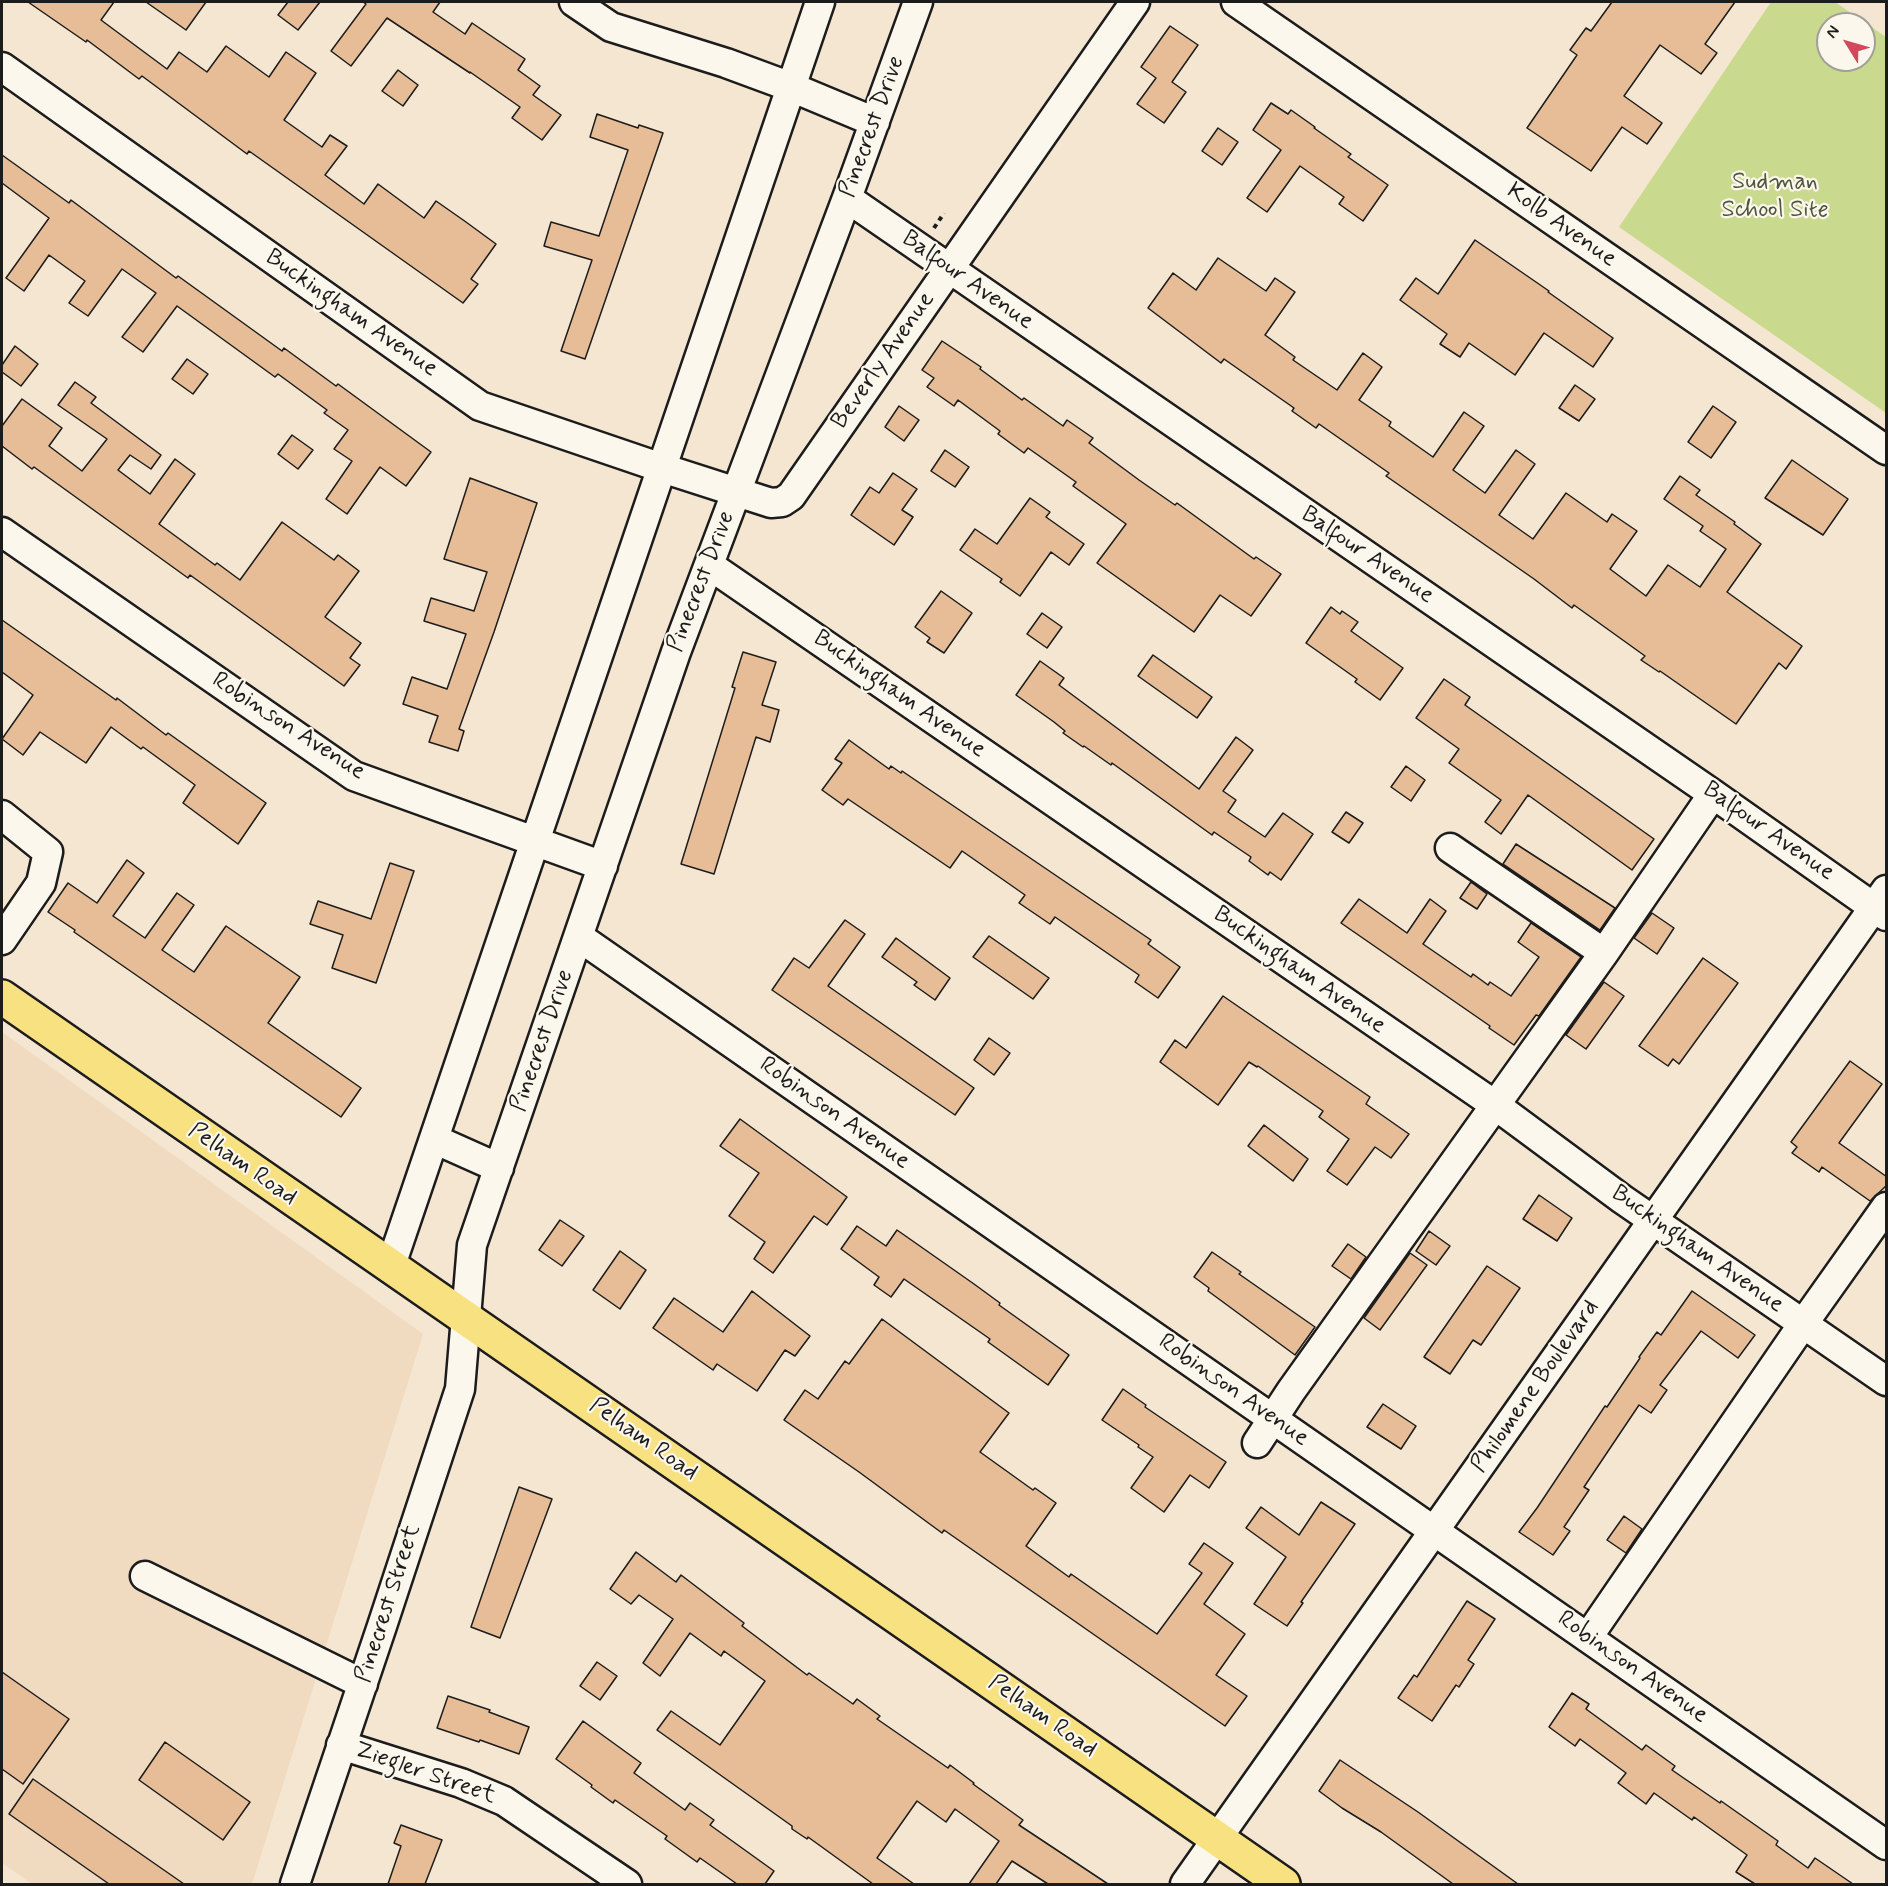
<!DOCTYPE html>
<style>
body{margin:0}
#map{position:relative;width:1888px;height:1886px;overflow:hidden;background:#f5e6d2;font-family:Mynerve,sans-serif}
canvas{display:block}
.frame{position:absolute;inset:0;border:3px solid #1c1c1c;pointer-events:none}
.north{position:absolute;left:1816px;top:12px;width:60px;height:60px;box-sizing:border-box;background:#fbf7ec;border:2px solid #a29f99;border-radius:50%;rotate:307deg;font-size:16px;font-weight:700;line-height:24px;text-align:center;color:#1c1c1c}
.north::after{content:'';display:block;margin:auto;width:21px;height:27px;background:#d1495b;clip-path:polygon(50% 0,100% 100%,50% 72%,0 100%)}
</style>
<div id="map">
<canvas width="1888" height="1886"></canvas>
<div class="frame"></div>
<div class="north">N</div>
</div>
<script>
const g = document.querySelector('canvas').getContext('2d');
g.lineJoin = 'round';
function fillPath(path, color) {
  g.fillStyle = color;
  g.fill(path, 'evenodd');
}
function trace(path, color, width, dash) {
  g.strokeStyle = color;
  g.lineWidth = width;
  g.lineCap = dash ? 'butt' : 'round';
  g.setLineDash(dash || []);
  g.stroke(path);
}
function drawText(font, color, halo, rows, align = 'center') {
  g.font = font + ' Mynerve,sans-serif';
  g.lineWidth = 4.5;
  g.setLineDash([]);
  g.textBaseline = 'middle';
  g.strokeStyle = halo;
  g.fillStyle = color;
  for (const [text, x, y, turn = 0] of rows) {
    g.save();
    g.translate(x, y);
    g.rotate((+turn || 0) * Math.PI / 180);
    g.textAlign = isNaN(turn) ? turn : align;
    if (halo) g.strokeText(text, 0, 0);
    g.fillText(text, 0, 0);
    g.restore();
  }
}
fillPath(new Path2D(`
 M2,1032L423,1334L252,1884H32L2,1863Z`), '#f0dac0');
fillPath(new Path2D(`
 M1771,2H1835L1886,37V413L1619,227ZM1828,24H1864V60H1828Z`), '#c9da8e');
const building = new Path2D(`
 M28,2H114L101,20L167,69L179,52L207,72L226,46L269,77L286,52L316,73L284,120L322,147L330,135L347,146L325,175L364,204L378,184L424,218L436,201L466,222L496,244L471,279L478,284L463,303L249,151L247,154L142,76L139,79L87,40L86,42Z
 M146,2H206L186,30Z
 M288,2H320L298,30L278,15Z
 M363,2H440L433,12L465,34L472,23L525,59L518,70L540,86L533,95L561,115L542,140L512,118L520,107L470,72V73L387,18L351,66L331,51L366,4Z
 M1612,2H1735L1705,44L1717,53L1701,74L1660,45L1624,96L1662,123L1647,144L1622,127L1591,171L1527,128L1577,55L1570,50L1586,28L1591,31Z
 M1170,26L1198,45L1172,82L1186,92L1164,123L1137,104L1156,78L1141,67Z
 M398,70L418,85L403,106L382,91Z
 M1271,103L1288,114L1291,110L1315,127L1314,128L1351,154L1348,157L1388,185L1363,221L1339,204L1344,197L1300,166L1267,212L1247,198L1281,150L1253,130Z
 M597,114L638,128L639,125L663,133L585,359L561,351L592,260L544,246L551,222L599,236L628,150L590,137Z
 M1218,128L1238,142L1222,165L1202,151Z
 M2,155L69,203L71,200L176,278L178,276L282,351L284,348L336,386L338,384L431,452L406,486L380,467L347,514L326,499L352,461L334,449L348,430L324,413L327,410L278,374L275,377L177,306L143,352L122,337L156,293L122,269L88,316L69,303L85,281L49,255L24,291L6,278L49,218L2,183Z
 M1475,240L1549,291L1548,292L1613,338L1593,367L1544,333L1515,375L1469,343L1460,357L1440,344L1447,334L1400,300L1416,278L1438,294Z
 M1218,258L1266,291L1275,278L1295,292L1265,335L1295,357L1293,360L1337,390L1363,353L1382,367L1359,400L1391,422L1389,426L1433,457L1464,412L1484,426L1453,470L1485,493L1516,450L1535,464L1499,515L1533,539L1566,493L1607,522L1612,514L1637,531L1610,569L1646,596L1668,565L1700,587L1726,549L1700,531L1703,526L1664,499L1680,476L1700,490L1696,495L1735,522L1734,524L1761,544L1727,592L1802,646L1786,669L1779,663L1736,724L1660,671L1659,672L1641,660L1645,656L1574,605L1572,608L1534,579L1386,476L1389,473L1319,424L1316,428L1292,411L1294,408L1224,359L1221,363L1148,308L1173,273L1196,290Z
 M942,341L981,367L980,369L1022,400L1024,398L1063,426L1067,420L1093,438L1089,443L1139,480L1175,505L1177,503L1254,559L1256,557L1281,574L1251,616L1220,595L1194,632L1097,563L1126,524L1073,486L1076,482L1028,448L1024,453L998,434L1000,431L958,400L954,406L927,387L934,378L922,370Z
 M15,346L38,364L21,386L2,372V365Z
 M187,359L208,374L193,394L172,379Z
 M75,382L96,397L91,403L161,455L151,469L130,455L118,470L150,494L175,459L195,474L159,524L215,565L217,563L240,580L282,522L334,560L338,555L359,571L325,617L361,643L350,658L360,665L344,686L190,575L188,578L34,467L32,469L2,446V426L22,399L62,428L49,446L82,471L107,439L58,405Z
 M1575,385L1595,399L1579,421L1559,408Z
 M899,406L919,420L904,441L885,427Z
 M1713,406L1736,422L1711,458L1688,442Z
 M292,435L313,450L298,469L278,454Z
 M945,450L969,467L955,487L931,471Z
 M1792,460L1848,499L1823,535L1765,498Z
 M893,473L917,489L902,510L913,517L894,545L851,515L870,487L879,493Z
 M470,478L537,503L494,632L459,729L464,731L458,751L429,742L438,716L403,704L412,677L447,689L466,634L424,621L431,598L474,611L487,572L444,559Z
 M1030,498L1050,512L1046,517L1084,544L1069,565L1051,552L1020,596L1000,582L1002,579L960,550L975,529L997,544Z
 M941,591L972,613L944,653L927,642L930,638L915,627Z
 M1331,607L1340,614L1342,611L1358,622L1351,631L1403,668L1380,700L1355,682L1357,679L1306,643Z
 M1042,613L1062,627L1047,648L1027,634Z
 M2,620L116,700L117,698L166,735L168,733L266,803L238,844L183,803L195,785L143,747L141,749L111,727L86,763L40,732L23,755L2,739L33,695L2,672Z
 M743,652L776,662L762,705L779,710L770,742L756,737L714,874L681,864L735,688L732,687Z
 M1153,655L1212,697L1197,718L1138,676Z
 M1040,661L1064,678L1059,685L1199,789L1236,737L1253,750L1223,791L1236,800L1228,812L1265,837L1283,813L1313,834L1281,880L1270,872L1268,875L1249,861L1251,857L1214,832L1212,835L1112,763L1111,765L1084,746L1083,747L1063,733L1065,731L1054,722L1016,695Z
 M1444,679L1470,697L1465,705L1654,839L1632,870L1528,795L1501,834L1485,822L1501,800L1449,763L1459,749L1416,718Z
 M849,740L889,769L891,766L901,773L902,771L1151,940L1148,944L1180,967L1158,998L1135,982L1139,975L1055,917L1050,924L1019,903L1025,895L962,851L950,868L848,799L843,805L822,790L842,763L835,759Z
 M1406,766L1425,780L1411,801L1391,787Z
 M1346,812L1363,823L1349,843L1332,832Z
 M1516,844L1615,908L1600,930L1503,864Z
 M127,860L144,873L113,916L145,938L177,893L194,905L162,950L194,972L226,926L300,977L268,1023L361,1088L341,1117L74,932L75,930L48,912L68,883L97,903Z
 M390,863L414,871L376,983L332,968L343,935L310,924L318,901L371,919Z
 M1471,882L1487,894L1477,909L1460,898Z
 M1359,899L1407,933L1430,899L1446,911L1423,944L1471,977L1473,974L1488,985L1490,982L1511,996L1539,957L1518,942L1531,923L1581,957L1539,1016L1536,1015L1514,1045L1489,1028L1490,1026L1341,923Z
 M1652,913L1674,928L1657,954L1634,938Z
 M845,920L865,934L828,986L974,1088L955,1115L772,990L794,958L809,968Z
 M989,936L1049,978L1033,999L973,957Z
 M896,938L950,978L935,1000L914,985L917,982L882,957Z
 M1703,958L1738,983L1679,1064L1673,1059L1668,1066L1639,1046Z
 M1604,982L1624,996L1586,1049L1566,1035Z
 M1223,996L1370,1097L1366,1104L1409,1134L1391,1158L1375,1147L1347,1185L1327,1171L1349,1139L1319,1117L1323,1111L1258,1066L1257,1067L1249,1062L1218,1105L1160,1062L1175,1040L1186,1048Z
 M989,1038L1010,1053L994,1075L974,1060Z
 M1850,1061L1882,1084L1839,1143L1887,1177V1185L1870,1201L1822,1167L1819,1172L1792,1153L1797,1147L1791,1142Z
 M740,1119L847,1197L827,1225L814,1216L773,1273L754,1259L765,1242L729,1216L759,1173L720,1146Z
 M1264,1125L1308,1159L1293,1181L1248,1146Z
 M1539,1195L1572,1218L1557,1241L1523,1219Z
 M560,1220L584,1236L562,1266L539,1250Z
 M857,1226L886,1246L897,1230L974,1284L1000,1303L999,1305L1069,1355L1048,1385L988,1342L990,1339L904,1279L891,1297L874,1285L879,1277L841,1249Z
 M1429,1231L1450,1246L1436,1265L1416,1251Z
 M1348,1244L1366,1257L1351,1279L1332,1266Z
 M620,1251L646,1270L620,1309L593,1290Z
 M1212,1252L1241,1272L1239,1274L1315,1327L1295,1355L1208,1291L1209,1288L1194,1277Z
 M1410,1253L1427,1265L1380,1330L1364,1318Z
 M1487,1266L1520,1288L1481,1345L1473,1340L1450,1374L1424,1357Z
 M752,1291L810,1336L795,1356L785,1350L757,1391L717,1364L713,1370L653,1328L674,1298L723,1332Z
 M1692,1291L1755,1335L1738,1358L1701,1331L1660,1385L1667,1390L1651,1413L1639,1405L1584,1487L1589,1490L1564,1527L1570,1531L1553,1555L1519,1532L1537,1508L1605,1406L1607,1407L1640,1358L1639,1357L1657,1332L1661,1335Z
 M882,1319L1009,1413L980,1452L1033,1490L1035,1488L1056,1503L1026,1546L1069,1577L1071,1574L1157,1634L1202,1573L1189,1564L1204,1543L1233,1563L1204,1604L1245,1634L1216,1675L1247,1696L1225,1726L944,1530L942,1533L859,1472L784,1420L805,1390L818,1399L845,1361L849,1364Z
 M1123,1389L1146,1405L1145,1407L1226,1462L1209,1488L1190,1475L1164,1512L1131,1488L1153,1457L1138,1447L1139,1445L1102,1420Z
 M1383,1404L1416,1426L1401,1449L1367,1427Z
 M519,1487L552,1499L500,1638L471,1627Z
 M1321,1502L1355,1524L1301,1602L1303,1603L1287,1626L1254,1604L1286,1557L1246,1528L1261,1507L1299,1535Z
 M1624,1516L1642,1529L1626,1553L1607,1540Z
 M636,1552L676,1582L681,1575L744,1623L742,1626L807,1675L809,1673L853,1704L857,1699L880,1716L877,1719L948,1768L950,1765L974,1783L973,1784L1023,1820L1019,1825L1108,1884H1048L1012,1861L996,1884H969L999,1841L955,1809L946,1822L917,1801L877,1858L914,1884H873L808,1837L807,1839L792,1829V1826L657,1730L671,1711L720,1745L765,1681L724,1651L721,1656L690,1633L660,1676L643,1663L673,1619L639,1595L631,1604L610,1589Z
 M1467,1601L1495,1619L1468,1660L1474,1664L1459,1687L1456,1685L1432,1721L1398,1698L1414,1675L1417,1677Z
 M597,1662L617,1676L600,1700L580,1686Z
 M2,1672L69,1719L23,1784L2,1769Z
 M1572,1693L1589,1704L1586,1709L1642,1750L1646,1745L1675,1766L1672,1770L1720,1803L1721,1801L1778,1841L1776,1845L1808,1868L1815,1858L1853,1884H1755L1736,1872L1747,1855L1694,1817L1692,1820L1654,1793L1646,1804L1618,1783L1626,1773L1580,1739L1575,1746L1549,1727Z
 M448,1696L490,1710L489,1712L529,1727L519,1754L480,1740L479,1742L437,1728Z
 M583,1721L641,1763L634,1773L685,1810L690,1803L714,1820L710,1825L774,1871L765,1884H737L700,1858L697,1862L665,1839L667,1836L615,1800L613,1803L591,1787L592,1785L556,1759Z
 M165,1742L250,1802L223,1840L139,1780Z
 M1340,1760L1418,1812L1518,1884H1453L1381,1832L1342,1808L1319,1791Z
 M33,1779L184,1884H109L9,1814Z
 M401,1825L442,1840L425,1884H388L401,1846L394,1843Z`);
fillPath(building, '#e6bd96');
trace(building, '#1c1c1c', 1.5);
const minor = new Path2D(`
 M574,2L611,27L726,63L791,87L875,122
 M1236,2L1886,450
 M2,67L480,406L662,468L771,503L782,502L791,496L1135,2
 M847,198L1713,794L1886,916
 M2,532L354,776L603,866
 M709,565L1495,1105L1622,1199L1886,1381
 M2,815L48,852L41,883L2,940
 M1450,848L1604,953
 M579,937L1886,1845
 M434,1139L499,1168
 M390,1268L820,2
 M1257,1443L1291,1391L1604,953L1713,794
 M145,1576L363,1684
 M1588,1637L1803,1324L1886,1207
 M341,1745L461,1783L504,1801L627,1884
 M295,1884L382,1626L460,1389L472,1245L676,652L847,198L918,2
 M1185,1884L1886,890`);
const major = new Path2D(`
 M2,997L1283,1884`);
trace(minor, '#1c1c1c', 33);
trace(major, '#1c1c1c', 38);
trace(new Path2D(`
 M934,228L944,213`), '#1c1c1c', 4, [4.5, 4.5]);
trace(minor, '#fbf7ec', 28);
trace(major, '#f8e181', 33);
drawText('24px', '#1c1c1c', '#fbf7ec', [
 ["Pinecrest Drive",873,127,-70],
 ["Kolb Avenue",1561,226,35],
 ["Balfour Avenue",967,281,35],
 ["Buckingham Avenue",351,314,35],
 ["Beverly Avenue",884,361,-55],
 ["Balfour Avenue",1367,556,34],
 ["Pinecrest Drive",702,582,-69],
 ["Buckingham Avenue",899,695,35],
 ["Robinson Avenue",288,727,33],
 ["Balfour Avenue",1768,832,35],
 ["Buckingham Avenue",1299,971,35],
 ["Pinecrest Drive",543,1041,-71],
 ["Robinson Avenue",834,1114,35],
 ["Pelham Road",242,1165,35],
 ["Buckingham Avenue",1697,1250,35],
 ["Philomene Boulevard",1536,1387,-55],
 ["Robinson Avenue",1233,1391,35],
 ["Pelham Road",643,1440,35],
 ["Pinecrest Street",389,1604,-72],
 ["Robinson Avenue",1632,1668,35],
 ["Pelham Road",1042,1717,35],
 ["Ziegler Street",425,1774,19]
]);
drawText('24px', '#50553e', '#fbf7ec', [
 ["Sudman",1775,183],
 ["School Site",1775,211]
]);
</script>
